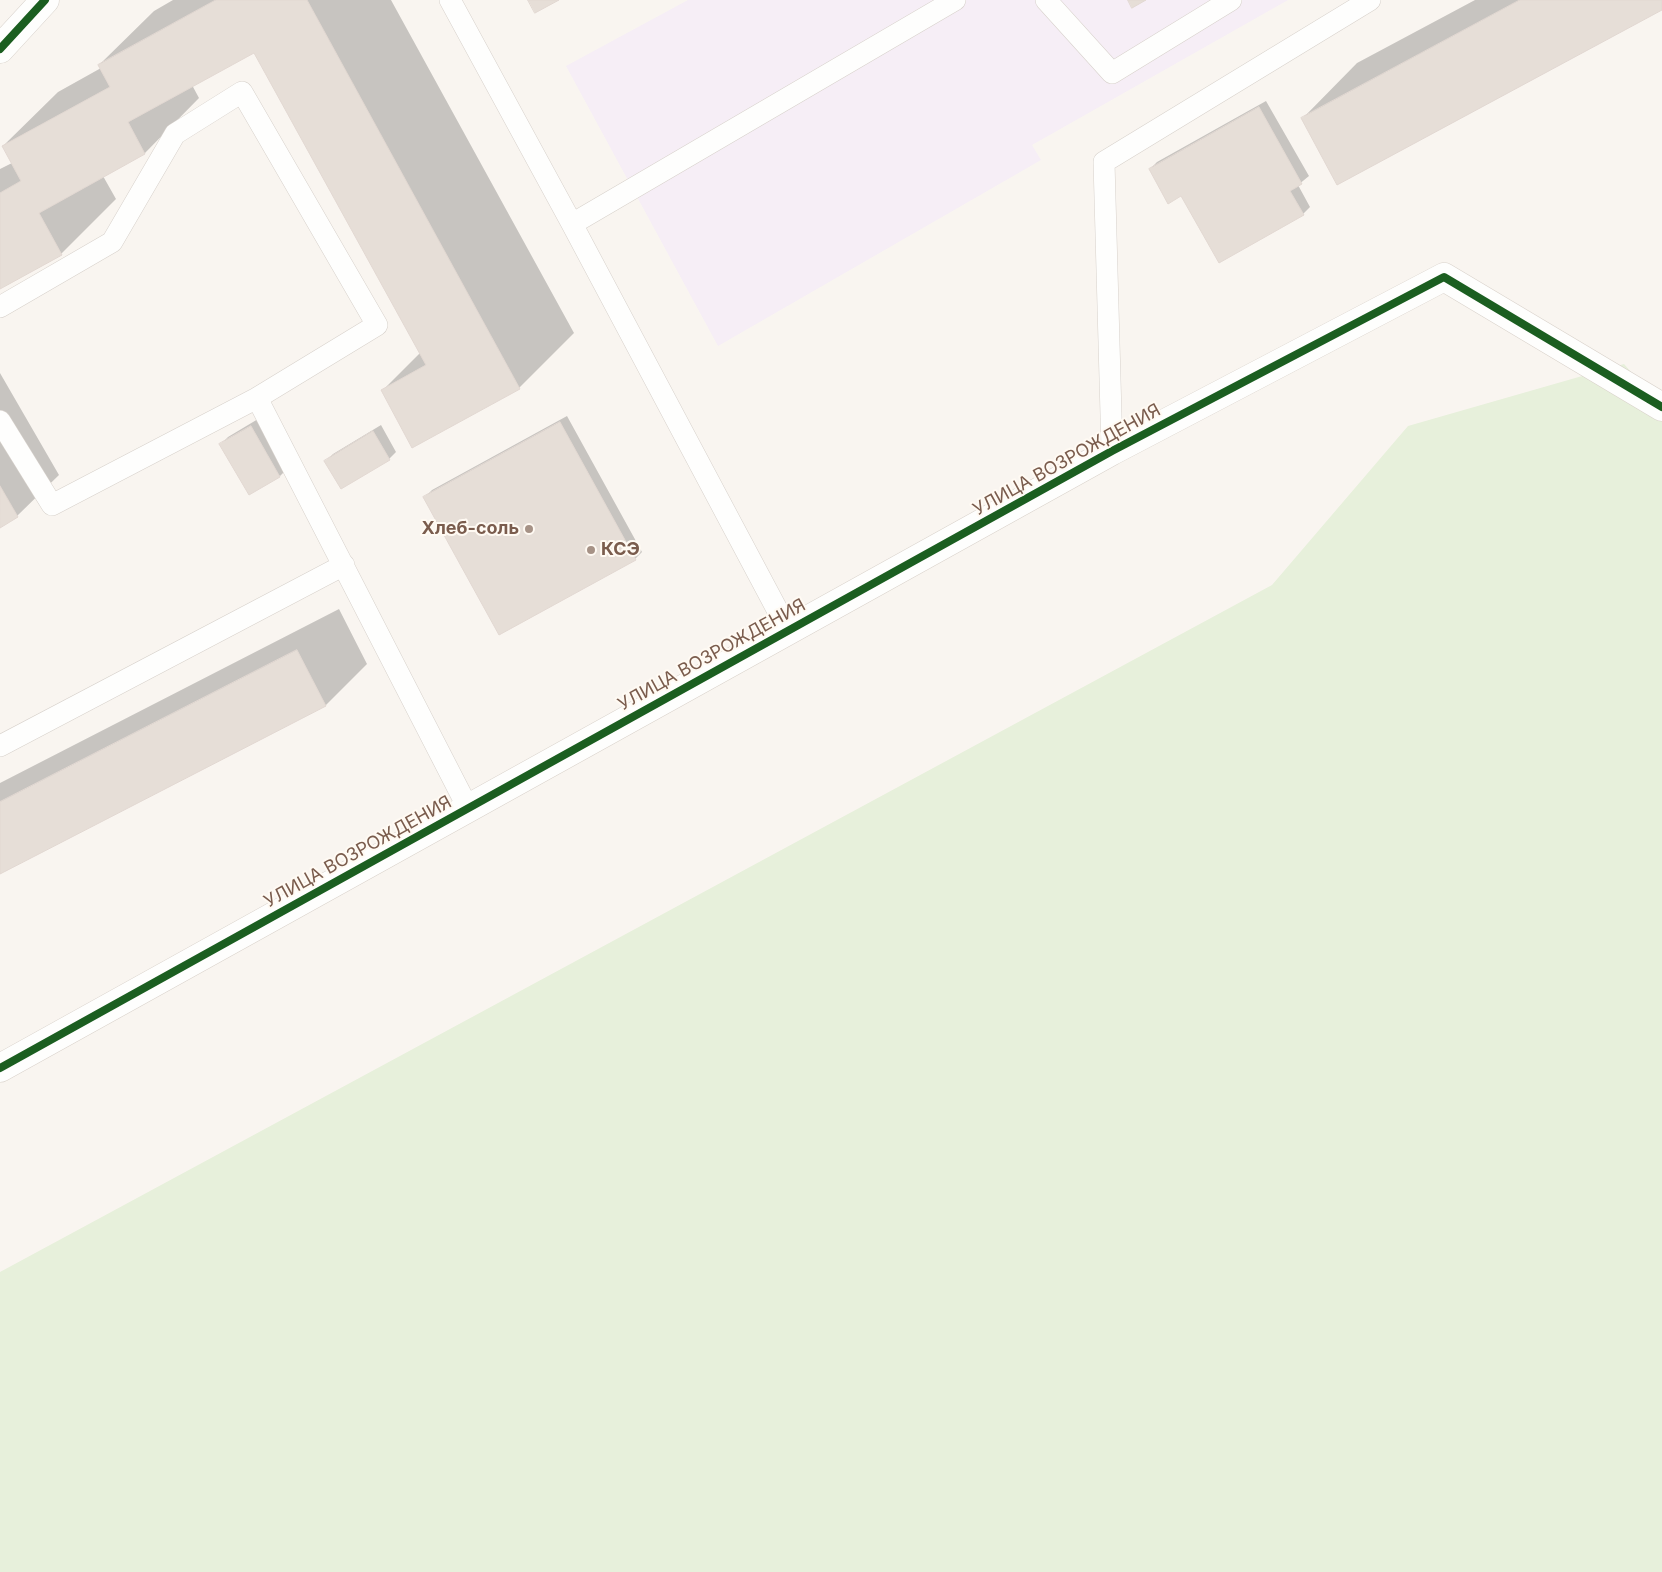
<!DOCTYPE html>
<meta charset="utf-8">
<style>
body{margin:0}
canvas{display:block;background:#f9f5f0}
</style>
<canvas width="1662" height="1572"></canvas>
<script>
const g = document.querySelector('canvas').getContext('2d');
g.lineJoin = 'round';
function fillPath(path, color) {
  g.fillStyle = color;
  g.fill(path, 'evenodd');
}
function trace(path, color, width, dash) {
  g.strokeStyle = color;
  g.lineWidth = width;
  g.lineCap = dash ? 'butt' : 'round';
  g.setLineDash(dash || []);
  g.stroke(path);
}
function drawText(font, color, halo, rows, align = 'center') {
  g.font = font + ' Inter,sans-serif';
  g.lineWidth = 4;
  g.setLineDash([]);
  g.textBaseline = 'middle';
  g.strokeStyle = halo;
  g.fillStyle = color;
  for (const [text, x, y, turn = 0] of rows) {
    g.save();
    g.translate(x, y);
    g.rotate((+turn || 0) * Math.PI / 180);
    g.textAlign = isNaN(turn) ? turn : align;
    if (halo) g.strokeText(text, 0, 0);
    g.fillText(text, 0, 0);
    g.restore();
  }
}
fillPath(new Path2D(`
 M688,0H1288L1032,145L1041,160L718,346L566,66Z`), '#f6eef6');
fillPath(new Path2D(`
 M1624,364L1662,407V1572H0V1272L1272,585L1408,426Z`), '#e7f0db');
fillPath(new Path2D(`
 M173,0H391L574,333L519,388L382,391L420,353L254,51L192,85L199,98L145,153L103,176L116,199L61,254L0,287V169L12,163L3,146L58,92L101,68L99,65L154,11Z
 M1475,0H1662V9L1303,118L1357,63Z
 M1266,101L1309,176L1298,185L1310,207L1303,214L1182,195L1150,169L1157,162Z
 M0,373L59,475L17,516L0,526Z
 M567,416L642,552L635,559L425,497L432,490Z
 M258,419L287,469L280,476L221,444L228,437Z
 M381,425L396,452L389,459L341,487L326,461L333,454Z
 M339,609L367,664L326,705L0,872V783Z`), '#0003');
const building = new Path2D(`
 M216,0H307L520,389L412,448L381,390L426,365L254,53L128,122L145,154L39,213L62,255L0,289V193L21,181L2,146L110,87L98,65Z
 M528,0H559L535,13Z
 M1128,0H1146L1132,8Z
 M1520,0H1662V10L1337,185L1301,118Z
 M1259,107L1302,184L1290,191L1304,215L1219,263L1181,196L1168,204L1149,169Z
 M560,422L636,560L499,635L423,497Z
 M251,426L280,477L249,495L219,444Z
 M373,431L390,460L341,489L324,461Z
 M0,486L18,517L0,528Z
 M297,650L326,706L0,874V802Z`);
fillPath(building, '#e6ded7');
trace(building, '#e2d8d2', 1);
const lane = new Path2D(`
 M450,0L572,224L788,630
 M1046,0L1112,73L1231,0
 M572,224L955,0
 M0,307L112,242L175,134L242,92L377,325L257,398
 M0,421L52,505L257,398L468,808
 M1112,451L1104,162L1370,0
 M0,746L344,565`);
const street = new Path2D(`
 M0,49L45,0`);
const secondary = new Path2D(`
 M0,1068L1112,451L1444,277L1662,407`);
trace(lane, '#d7d1cb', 22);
trace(street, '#d7d1cb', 29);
trace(secondary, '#d9d2cb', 29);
trace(lane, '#fefefd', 21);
trace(street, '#fefefd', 28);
trace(secondary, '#fefefd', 28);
trace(new Path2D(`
 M0,49L45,0
 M0,1068L1112,451L1444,277L1662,407`), '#1b5e20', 8);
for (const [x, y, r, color] of [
 [529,529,5,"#a69286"],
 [591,550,5,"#a69286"]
]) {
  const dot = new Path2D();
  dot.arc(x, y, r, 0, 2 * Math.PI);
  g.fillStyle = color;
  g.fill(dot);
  trace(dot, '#fffaf3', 2);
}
drawText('18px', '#7a5c4d', '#fffaf3', [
 ["УЛИЦА ВОЗРОЖДЕНИЯ",1067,460,-29],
 ["УЛИЦА ВОЗРОЖДЕНИЯ",712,655,-29],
 ["УЛИЦА ВОЗРОЖДЕНИЯ",358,852,-29]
]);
drawText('bold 18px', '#7a5c4d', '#fffaf3', [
 ["Хлеб-соль",519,529],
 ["КСЭ",601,550,"left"]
], 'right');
</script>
